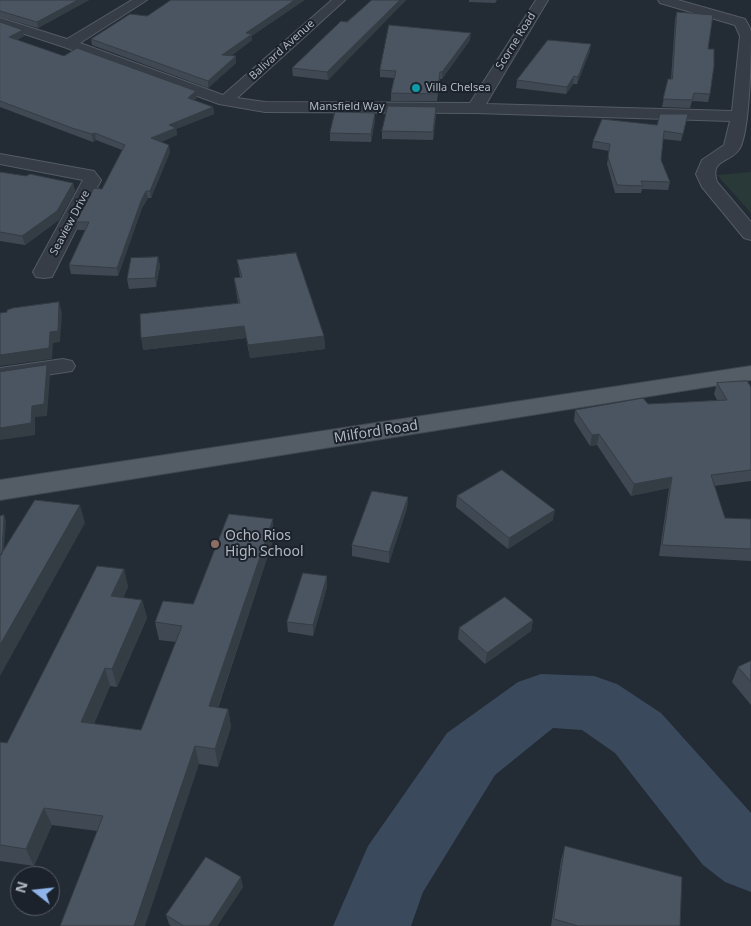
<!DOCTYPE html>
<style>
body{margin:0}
#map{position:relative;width:751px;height:926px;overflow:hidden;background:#232b35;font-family:"Noto Sans",sans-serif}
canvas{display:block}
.north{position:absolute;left:10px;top:866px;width:50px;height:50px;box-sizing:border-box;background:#1c222b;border:1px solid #585e67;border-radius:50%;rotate:286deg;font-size:14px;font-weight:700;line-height:20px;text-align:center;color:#b1b8c2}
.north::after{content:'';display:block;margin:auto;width:18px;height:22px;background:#8eb4ea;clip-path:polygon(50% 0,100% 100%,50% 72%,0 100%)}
</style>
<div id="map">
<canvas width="751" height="926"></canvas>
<div class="north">N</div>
</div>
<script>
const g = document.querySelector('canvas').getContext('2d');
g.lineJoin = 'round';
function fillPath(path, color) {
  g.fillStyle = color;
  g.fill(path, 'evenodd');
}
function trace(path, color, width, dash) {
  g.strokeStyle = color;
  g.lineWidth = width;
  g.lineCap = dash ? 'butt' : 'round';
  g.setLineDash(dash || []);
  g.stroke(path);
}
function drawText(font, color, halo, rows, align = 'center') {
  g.font = font + ' "Noto Sans",sans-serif';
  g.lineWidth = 4;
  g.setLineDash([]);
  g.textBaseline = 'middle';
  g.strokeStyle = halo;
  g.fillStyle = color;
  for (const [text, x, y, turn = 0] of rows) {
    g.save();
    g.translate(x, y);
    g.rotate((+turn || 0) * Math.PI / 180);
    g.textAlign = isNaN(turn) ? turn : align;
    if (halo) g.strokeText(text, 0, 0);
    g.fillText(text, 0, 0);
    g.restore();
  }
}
fillPath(new Path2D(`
 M751,172V213L717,175Z`), '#283938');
fillPath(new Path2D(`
 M541,674L594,676L617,684L661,713L751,813V892L725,882L703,865L615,753L582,730L553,728L495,775L423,892L411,926H333L368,846L447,733L518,682Z`), '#3a495c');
const street = new Path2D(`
 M132,0H147L80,43L223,95L332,0H345L237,98L265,102L470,103L536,0H548L486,104L732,111L740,36L735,25L660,3L658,0H678L745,19C747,23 751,28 751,33C751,55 750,129 740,148C732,163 709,158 717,182L751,222V240L744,238L702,187L696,174L702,160L724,145L730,121L475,113L265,112L219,104L64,47L0,26V18L67,39Z
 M0,154L94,171L101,180L52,277L44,278L36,277L33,272L83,180L0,164Z
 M63,359L72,361L75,366L72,371L0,382V368Z`);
const primary = new Path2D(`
 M751,366V380L0,500V480Z`);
trace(street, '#545b64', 2);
trace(primary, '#3f464f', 2);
fillPath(street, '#363d46');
fillPath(primary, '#545c66');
fillPath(new Path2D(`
 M0,0H89L38,28L0,17Z
 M372,0H406L328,80L293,76L292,68Z
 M469,0H497L495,3L469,2Z
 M677,12L708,49L710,94L708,102L692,101L690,108L662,107L668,79H671L675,19Z
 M0,22L24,36L17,40L64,56L197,98L194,100L213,107L214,114L176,129L177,135L161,142L170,152L151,198H148L142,208L118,276L71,274L69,265L85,230H78L76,222L102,189L122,150L96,140L93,142L74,135L0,107Z
 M252,36V40L231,56H236V63L208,88L92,45L91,39Z
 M470,40L442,79H440L437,101H391V93L394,78L380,77V70Z
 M590,51L577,84H573L566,94L516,88L517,80Z
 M688,114L681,141L663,139L661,160L670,182L668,190L642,189L641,193H615L607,164L609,151L592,148L593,141L657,125Z
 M436,115L433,140L382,139V131Z
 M375,121L371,142L330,141V133Z
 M0,172L73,183L75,191L59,220L25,245L0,241Z
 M158,257L160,266L156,287L129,289L127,279Z
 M237,260L324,336L325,349L250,358L246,338L143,350L238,303L234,278L240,277Z
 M717,383L751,387V481L714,486L725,518L751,519V561L659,556L669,488L631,496L597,445L590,446L574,421L575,410L717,400L714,394Z
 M457,496L553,520L508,549L456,507Z
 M408,497L407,508L389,563L352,556V545Z
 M274,537L218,708L228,709L231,727L218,767L199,764L97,831L52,825L34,866L0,861V742L7,743L124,569L128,587L123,598L142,600L147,618L117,687L110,686L94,724L141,730L176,642L159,640L155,622L193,604Z
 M327,587L313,636L288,632L287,622Z
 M533,620L531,631L485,664L458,639L459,628Z
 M751,661V705L732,682L738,667Z
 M565,846L680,926H551L561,860Z
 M243,887L217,926H171L169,924L166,915Z`), '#404953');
fillPath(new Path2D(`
 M78,0H89L38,28L37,22Z
 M295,0H305L252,36V40L223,62L222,55L246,33Z
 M400,0H406L328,80L327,72Z
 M23,30L24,36L11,43L9,37Z
 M471,33L470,40L442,79V72Z
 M591,44L590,51L577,84L578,77Z
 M236,56V63L208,88V81Z
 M574,76L573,84L566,94L567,87Z
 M196,91L197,98L188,105V98Z
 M213,107L214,114L176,129L177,135L152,146L151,138L169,125Z
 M375,113V121L371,142V134Z
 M95,133L96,140L93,142L92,134Z
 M169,145L170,152L151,198L150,191Z
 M73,183L75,191L59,220L25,245L22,236Z
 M146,191L148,198L142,208L118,276L117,268L141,201Z
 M158,257L160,266L156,287L155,278Z
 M59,302L62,313L60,342L53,343L52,359L0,366V355L50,332Z
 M244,326L246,338L143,350L141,338Z
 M324,336L325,349L250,358L248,345Z
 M47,365L50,376L47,416L35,417V435L0,440V428L32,406Z
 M599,434L597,445L590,446L592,435Z
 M672,477L669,488L631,496L634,484Z
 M408,497L407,508L389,563V552Z
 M80,505L85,523L0,676V645Z
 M555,510L553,520L508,549L509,538Z
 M4,515L6,521L3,562L1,557Z
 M273,519L274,537L212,724L209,706Z
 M124,569L128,587L116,614L111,596Z
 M327,576V587L313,636V625Z
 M142,600L147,618L117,687L112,669Z
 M533,620L531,631L485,664L487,653Z
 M105,668L110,686L87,740L81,722Z
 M228,709L231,727L218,767L215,749Z
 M195,746L199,764L145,926H134Z
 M44,808L52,825L34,866L26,849Z
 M241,877L243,887L217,926H209Z`), '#343c44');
const building = new Path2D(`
 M0,0H78L37,22L0,11Z
 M171,0H295L246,33L252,34L222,55L236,56L208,81L91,39L130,14L147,16Z
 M372,0H400L327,72L292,68L341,21L347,22Z
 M677,12L713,15L708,49H714V66L710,94L694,93L692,100L663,99L668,79H672Z
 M0,22L23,30L9,37L64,56L77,48L196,91L188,98L213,107L169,125L176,128L151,138L169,145L150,191H146L141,201L117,268L69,265L89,222H76L94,188L102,189L125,145L95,133L92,134L72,128L0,101Z
 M389,25L471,33L442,72H440L437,94L391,93L396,71L380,70Z
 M548,40L591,44L578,77L574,76L567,87L517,80Z
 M388,106L436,107L433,132L382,131Z
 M335,112L375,113L371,134L330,133Z
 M660,114H688L683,134L664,131L661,160L670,182L641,181L643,186L617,185L608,157L610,144L593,141L602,119L657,125Z
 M0,172L26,176L30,174L73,183L57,211L22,236L0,232Z
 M296,253L324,336L248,345L244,326L141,338L140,314L240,303L234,278L242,277L237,260Z
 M158,257L155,278L127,279L131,258Z
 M59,302L58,331L50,332L49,348L0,355V313L7,312V310L13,308Z
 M47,365L44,404L32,406L31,423L0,428V372Z
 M747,381L751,387V470L711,475L725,518L751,519V549L662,545L672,477L634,484L599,434L592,435L575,410L643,398L648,404L727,400L717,383Z
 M502,470L555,510L509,538L457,496Z
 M372,491L408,497L389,552L352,545Z
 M35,500L80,505L0,645V556Z
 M229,514L273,519L209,706L228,709L215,749L195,746L134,926H60L103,816L44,808L26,849L0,845V742L7,743L97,566L124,569L111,596L142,600L112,669L105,668L81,722L141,730L182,626L155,622L163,601L193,604Z
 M4,515L2,554L0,556V516Z
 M303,573L327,576L313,625L287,622Z
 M505,597L533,620L487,653L459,628Z
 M751,661V682L738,667Z
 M565,846L682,877L680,926H578L554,919Z
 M206,857L241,877L209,926H184L166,915Z`);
fillPath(building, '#4b5561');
trace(building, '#343c44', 1);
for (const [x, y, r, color] of [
 [416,88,5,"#0f9aa8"],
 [215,544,5,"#8d6e63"]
]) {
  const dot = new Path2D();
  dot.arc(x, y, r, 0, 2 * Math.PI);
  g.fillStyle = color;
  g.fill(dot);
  trace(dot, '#1c222b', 2);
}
drawText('11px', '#b1b8c2', '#1c222b', [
 ["Scorne Road",516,41,-58],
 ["Balivard Avenue",282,50,-42],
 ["Mansfield Way",347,107],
 ["Seaview Drive",70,223,-62]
]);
drawText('11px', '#b1b8c2', '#1c222b', [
 ["Villa Chelsea",426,88]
], 'left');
drawText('14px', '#b1b8c2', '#1c222b', [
 ["Milford Road",376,432,-9]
]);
drawText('14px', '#b1b8c2', '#1c222b', [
 ["Ocho Rios",225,536],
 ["High School",225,552]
], 'left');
</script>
